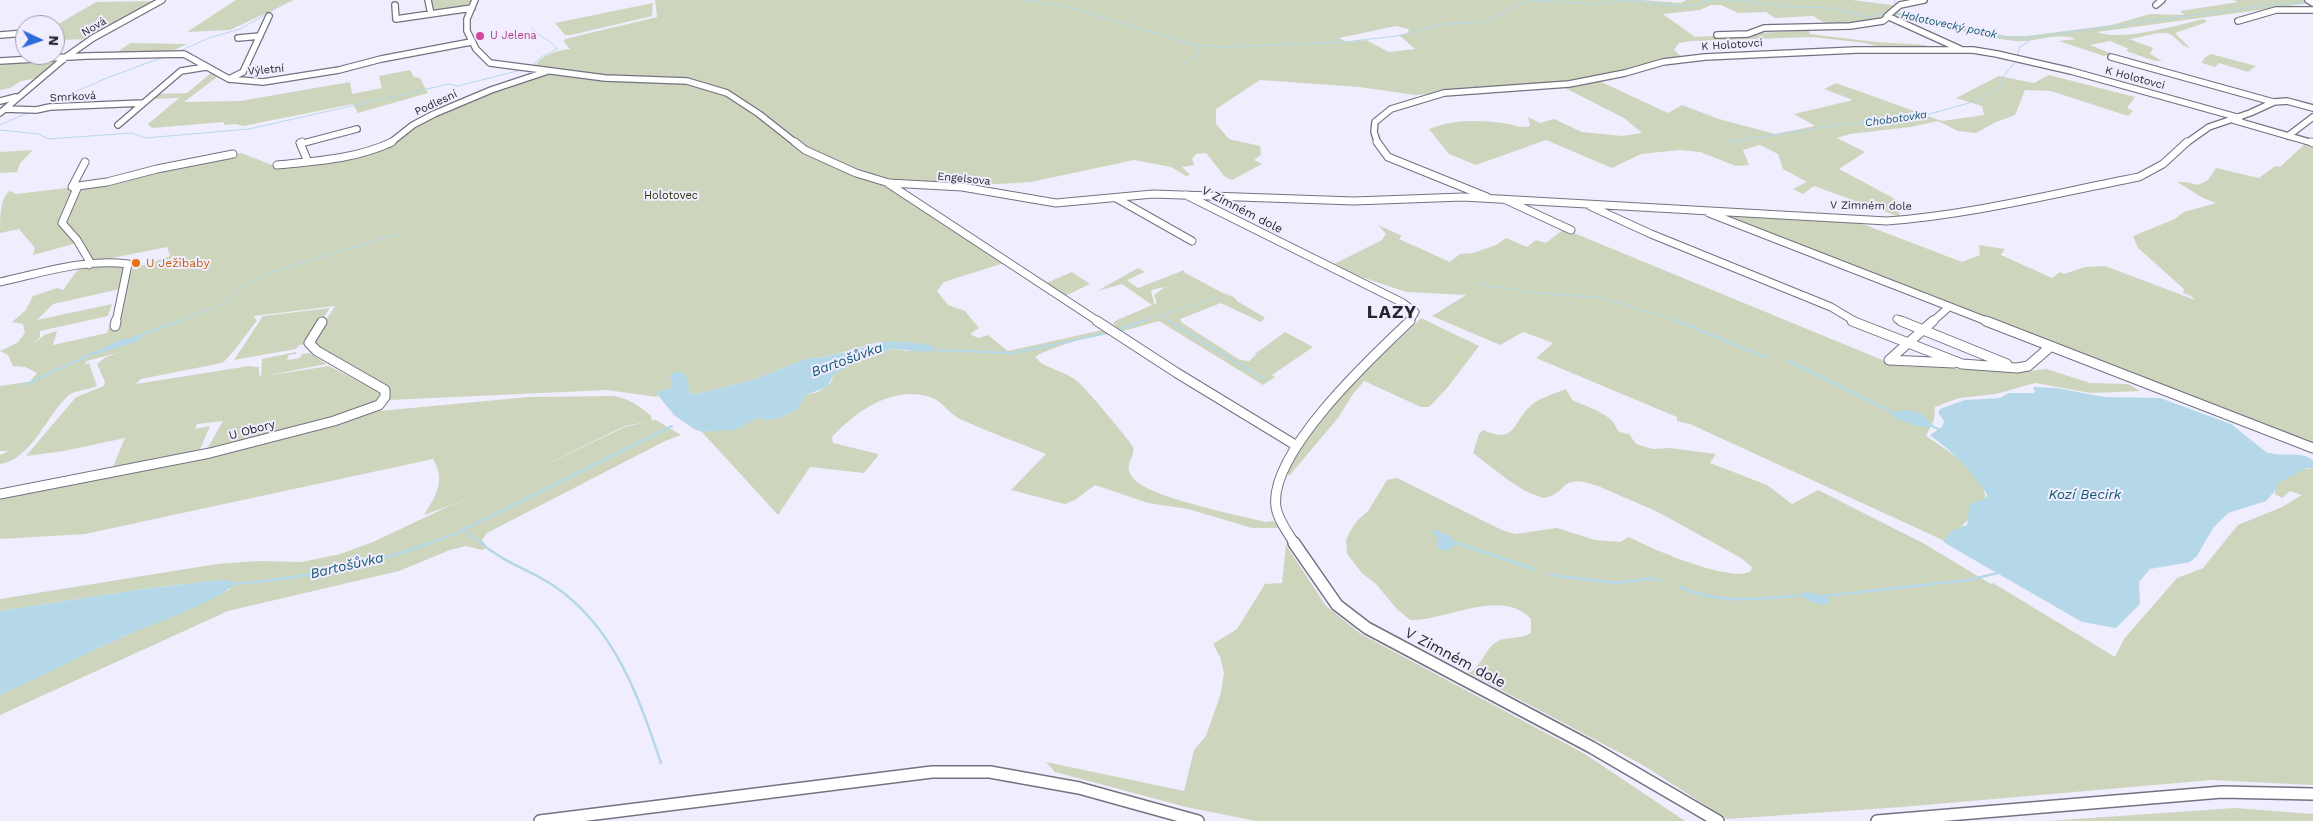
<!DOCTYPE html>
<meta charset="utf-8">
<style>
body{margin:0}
#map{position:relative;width:2313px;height:821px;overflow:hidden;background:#f0edff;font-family:"Work Sans",sans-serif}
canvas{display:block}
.north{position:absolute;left:15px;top:15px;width:50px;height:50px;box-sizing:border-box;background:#f0edff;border:1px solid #9f9daa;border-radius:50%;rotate:93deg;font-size:14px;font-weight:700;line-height:20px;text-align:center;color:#26252b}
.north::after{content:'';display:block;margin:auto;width:18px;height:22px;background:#2c6cd9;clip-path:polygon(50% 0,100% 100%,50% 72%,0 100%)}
</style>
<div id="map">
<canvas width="2313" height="821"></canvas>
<div class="north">N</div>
</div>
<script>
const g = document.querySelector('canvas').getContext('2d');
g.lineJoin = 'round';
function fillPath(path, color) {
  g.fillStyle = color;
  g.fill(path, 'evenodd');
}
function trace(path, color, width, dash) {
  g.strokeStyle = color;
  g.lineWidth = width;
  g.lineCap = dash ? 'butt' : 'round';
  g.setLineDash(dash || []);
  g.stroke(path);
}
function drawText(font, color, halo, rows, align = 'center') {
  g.font = font + ' "Work Sans",sans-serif';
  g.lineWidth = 4;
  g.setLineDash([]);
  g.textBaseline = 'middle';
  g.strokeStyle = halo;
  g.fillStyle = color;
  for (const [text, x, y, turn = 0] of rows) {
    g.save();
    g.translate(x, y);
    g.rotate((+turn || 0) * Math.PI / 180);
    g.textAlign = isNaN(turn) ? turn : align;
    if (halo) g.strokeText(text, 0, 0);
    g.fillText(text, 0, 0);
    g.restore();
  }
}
fillPath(new Path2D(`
 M236,0H294L230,30L187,32Z
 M431,0H472V4L434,12L432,10Z
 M655,0H1642L1680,3L1687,0H1852L1899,6L1896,12L1931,17L1957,26L2007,36H2027L2112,25L2150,14L2184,15L2180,11L2238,2L2232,0H2305L2311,3L2097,32C2121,42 2177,25 2204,19L2207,22L2175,33L2190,48C2180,47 2176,34 2166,33C2155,32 2140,38 2129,39L2153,48L2150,54L2162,61H2155L2126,51L2129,49L2110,41L2090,45L2112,54L2104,56L2059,41L2076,39C2058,31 2035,43 2015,41C1985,38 1954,29 1924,21L1926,20L1897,15L1882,17L1881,23L1830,26L1813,16L1775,18L1766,12L1738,13L1721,5H1711L1700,10L1663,14L1695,37L1809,30L1810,34L1876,42L1926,45L1927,48L1880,47L1866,43L1812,37L1691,41L1679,43L1674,50L1684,59L1665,61L1556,85L1415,95L1359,87L1260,80L1216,109V124L1229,139L1260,146L1261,155L1254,160L1262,164L1232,180L1225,177L1206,153L1196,154L1192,159L1194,165L1182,167L1190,175L1186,176L1171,167L1134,160L1031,182L997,184L880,182L1007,262L944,282L937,291L948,305L965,311L979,328L970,334L978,338L988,335L1008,351L1116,327L1113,323L1115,321L1157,303L1154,295L1165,287L1151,290L1154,304L1152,305L1122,284L1097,291L1138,268L1145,272L1127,280L1138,288L1184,270L1185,273L1223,293L1234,297L1237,301L1264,317L1265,318L1261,322L1221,303L1180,319L1181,322L1240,360L1249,361L1256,355L1255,354L1285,332L1313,347L1272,375L1275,377L1263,385L1159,321L1109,335C1096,333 1047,349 1035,357C1038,359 1039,362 1043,364C1054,370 1067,373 1077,381C1084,386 1131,442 1133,447C1136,459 1121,464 1134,479C1148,497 1241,516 1266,522L1274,521L1279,528H1252L1188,509L1148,503L1095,485L1075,500L1065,504L1011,490L1046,454C1017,442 988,432 960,419C949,414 943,401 930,397C893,385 855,412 832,437L833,443L878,454V456L864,473L810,467L778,515L702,432L734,429L758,418L766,420L780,418L796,410L806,395L818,392L830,384L834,374L861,359L892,349L907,351L934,347L911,343L879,342L825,357L806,359L753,380L697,394L689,393L688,390L673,383V387L658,392L657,397L607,390L390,400L388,388L341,369L313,354C309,333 326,323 335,306L254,316L257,321C248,331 231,357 222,363L141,379L136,384L249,366L259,367V375L261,376L262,359L296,352V354L289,355L287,360L300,358L302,354L310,353L326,364L265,376L329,366L380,392L379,401L368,408L207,449L223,421L197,424L195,429L210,426L198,454L112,469L125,438L64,451L26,456L76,397L104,386L105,382L97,364L106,357L121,352L87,361L84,365L89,363L97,386C89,390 74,390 68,396C46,416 32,459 0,464V455L9,451H0V386L33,381L31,380L37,373L25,367L13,366L8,355L0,351L17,343L25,333L23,324L12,322L26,310L33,296L57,288L63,290L79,268L122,265L125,269L120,289L53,304L37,320L112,304L108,316L40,331V337L34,344L44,335L57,331L53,345L107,333L132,269L170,256L167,247L87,263L77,243L33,255L35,248L19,229L0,233C0,220 0,197 10,191L16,194L100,184L158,169L241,153L272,165H292L380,149L409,129L440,112L541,74L523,70L537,64C541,55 560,50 570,49L564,42L565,39L657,17ZM1396,26L1409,29L1407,34L1399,35L1415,49L1389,52L1366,40L1346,42L1339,38Z
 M159,1L91,39L58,40L55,43V26L96,2Z
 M653,3L652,16L571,35H565L555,23Z
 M130,43L186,44H187L168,53H116Z
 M2211,54L2256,66L2248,72L2219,63L2215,67L2202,63L2204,58Z
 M63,58L39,78L21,81L10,88L0,90V66L9,61Z
 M410,70L414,77L420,78L428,93L358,113L353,104L243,126L236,124L224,125V122L152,128L148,124L179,98L152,99L157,94L187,93L211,73L217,77L184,102L240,101L350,82L352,94L382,88L379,76Z
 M2049,75L2135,97L2127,108L2133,111L2128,116L2051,91L2025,90L2015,115L1996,122L1976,133L1958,131L1938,121L1910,127L1850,134L1837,138L1865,152L1839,169L1897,200L1900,217L1814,186L1803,194L1793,189L1807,182L1783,169L1778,154L1760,145L1743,150L1749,165L1736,166L1700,152L1680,150L1641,154L1612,168L1546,140L1476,165L1449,154L1429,129C1454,119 1477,120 1503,123C1514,124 1519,129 1530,126L1528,117L1540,123L1554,119L1582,132L1622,136L1642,133L1624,118L1561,86L1597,80L1668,113L1682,105L1719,119L1775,134L1815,126L1794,114L1853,100L1824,89L1836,83L1942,121L1984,115L1982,106L1956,98L1999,76L2034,83Z
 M2306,143L2313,145V443L2306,439L2240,423L2141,387L2095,360L1725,216L1860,223L1962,262L1980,255L1979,245L2005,249L2001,255L2052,278L2060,272L2064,274L2085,267L2105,266L2195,300L2191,296L2183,293L2184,289L2138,248L2133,236L2175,219L2184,212L2216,203L2203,198L2177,182H2187L2198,185L2208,180L2216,168L2259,178L2275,166L2280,167Z
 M33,150L20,163L17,172L0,173V152Z
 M1378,225L1402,236L1399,239L1450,262L1460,254L1473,253L1496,245L1506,238L1527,247L1536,240L1546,243L1564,229L1897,366L2029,371L2047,369L2090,383L2128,384L2140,391L2090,393L2035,383L1996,394L1959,398L1935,407L1934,420L1926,436C1950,453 1982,469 1986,500L1947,542L1690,424L1677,421V417L1536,358L1553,343L1523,332L1500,345L1432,316L1466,295L1406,292L1356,275L1334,264L1382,240L1386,234Z
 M1072,272L1090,284L1063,297L1044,284Z
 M330,308L306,344L299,345L296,349L234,360L263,316Z
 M1421,318L1479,346L1448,387L1429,407H1421L1364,381L1353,394L1338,418L1289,476L1287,471C1306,434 1333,398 1364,370C1383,352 1404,337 1421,318Z
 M1566,389L1572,400C1583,405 1605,412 1612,421C1620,430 1612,431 1629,434L1636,444L1653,449L1669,448L1716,454L1710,463L1767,485L1792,504L1818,490L1923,543L1991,584L1993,583L2115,657L2124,639L2177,578L2203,568L2238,525L2282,507L2302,495L2290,491L2282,498L2275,494V486C2284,477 2301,468 2313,468V785L2212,780L1902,807L1727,819L1641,764L1469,673C1482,666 1485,649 1496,642C1506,636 1519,640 1531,633V619C1502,587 1446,621 1410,620L1396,608L1376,584L1362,573L1347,554L1346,540L1349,533L1357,521L1368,511L1387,480L1397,478L1502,530L1515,534L1557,528L1595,540L1620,542L1629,537C1649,548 1733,584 1751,571L1752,567L1741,558L1658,512L1598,486C1558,472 1569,494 1543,498L1525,491L1508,480L1473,453L1479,434L1483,430C1518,446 1512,419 1534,403C1543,397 1556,393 1566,389Z
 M613,396C629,399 639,405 651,416L652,421L625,426L522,476L625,427L656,420L681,435L665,441L487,533L482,540L487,548L482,550L466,546L450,550L399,571L228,611L0,715V695L120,638L231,589L219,580L136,590L0,611V599L217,564L257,561L302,562L340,554L373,542L447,507L478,495L424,515C436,496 446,480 433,459L85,534L0,539V496L54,488L322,428L379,411L529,397Z
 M1286,545L1326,606L1361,634L1585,754L1685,821H1256L1186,807L1055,772L1046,762L1184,791L1194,750L1206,736L1221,693L1224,673L1220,657L1213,644L1237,629L1265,584L1282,583Z
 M2235,808L2313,814V821H2047Z`), '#cdd6bd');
fillPath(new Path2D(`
 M142,335L140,340L98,354H91L120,340Z
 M887,341L926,344L932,346L934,349L928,352L892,349L861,359L834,374L827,387L806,395L796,410L780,418L766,420L758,418L734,430L702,432L694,429L674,415L657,394L658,392L673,387L670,377L672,373L683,372L690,385L688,390L689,393L697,394L753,380L806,359L825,357Z
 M2033,387L2056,388L2104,397L2160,398L2231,424L2266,452C2281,458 2299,450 2313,460V468H2307L2278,483L2274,492L2266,501L2228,513L2213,528L2197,556L2190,562L2150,569L2139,582L2140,604L2116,628L2082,622L1943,542L1953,530L1967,525L1970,504L1986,498L1987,494L1968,469L1950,451L1930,435L1942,427L1944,421L1938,413L1940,409L1965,400L2000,398L2009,393H2033L2035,392Z
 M1909,410L1922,414L1934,426C1925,431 1900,421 1891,415L1893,412Z
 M1434,530L1450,536L1457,545L1445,551L1437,548V537L1432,532Z
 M219,580H228L235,583C223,600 145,627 122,637C81,656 41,677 0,695V611L136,590Z
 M1805,592L1828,596L1830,603C1821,607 1809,602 1801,595Z`), '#b4d8e8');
trace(new Path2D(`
 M1023,0L1065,6L1191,44L1222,47L1344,42L1397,36L1444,24L1486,22L1527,1
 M1526,0L1599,4L1626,0L1682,6L1696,5L1710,0H1737L1794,7L1830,8L1867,17L1889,13
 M1886,12L1896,4L1894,0
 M1894,13L1931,18L1949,25L2017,39L2255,7L2309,2
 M532,28C540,38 550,39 557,49L541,57L532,66
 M177,52L209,38L240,29L284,4
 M2017,56L2020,47L2032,39
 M1184,63L1200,53L1194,45
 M43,106L107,78L166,56
 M0,125L30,112
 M0,130L39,134L48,139L132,133L145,138L249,129L449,84L458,86L521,70
 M1724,143L1829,126L1926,115L1983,99L2000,86L2002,78L2016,61
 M1477,284L1539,293L1603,298L1681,322
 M1161,316L1171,322
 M176,322L218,306L232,298L243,287L271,272L397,234
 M1140,322L1220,296`), '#b4d8e8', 1);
trace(new Path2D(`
 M1169,321L1265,380
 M1678,321L1767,358
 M1116,330L1144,321
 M139,336L179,321
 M933,350L1014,353L1108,333
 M1789,361L1895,413
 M25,385L93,353
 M1932,426L1942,431
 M463,530L483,544
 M1457,543L1461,544
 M427,544L452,535L672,426`), '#b4d8e8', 2);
trace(new Path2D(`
 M481,543C504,563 533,571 557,588C616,630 639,698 661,763
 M1457,543L1533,569
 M1550,575L1618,583L1651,578L1661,581
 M234,584C302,578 366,567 430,543
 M1680,587C1720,605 1760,599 1802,595
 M1824,596L1968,580L1998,573L1999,571`), '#b4d8e8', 2.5);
const minorFar3 = new Path2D(`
 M428,0L431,14
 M475,0L467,19V31L476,49L490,63L605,78L687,81L727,93L759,114L797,144
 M1924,0L1900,5L1887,16L1960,49
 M2308,0L2313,3
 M395,5L396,19L472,8
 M2156,5L2162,0
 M2238,21L2276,10H2313
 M0,35L25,33
 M1717,35L1748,34L1764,28L1850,26L1883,21L1888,17
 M238,38L260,36
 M2111,57L2273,102
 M0,61L86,56L184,54L229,79L263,82L339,70L381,59L471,42
 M229,79L243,72L269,16
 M0,101L16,97
 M5,109L36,110L50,107L143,103
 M0,113L66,57L93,38L162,0
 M2233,120L2313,143
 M118,125L181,71L206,67
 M2288,136L2313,117
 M300,144L357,129
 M389,144L413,125L434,114L491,90L548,71
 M1378,144L1374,132L1375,122L1391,109L1444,93L1569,84L1625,73L1663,62L1705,57L1856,50H1973L1997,54L2071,71L2240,118
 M2185,144L2209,127L2250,113L2274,102L2287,101L2313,108`);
const minorFar2 = new Path2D(`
 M302,142L300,143L308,162
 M795,142L805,150L856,173L889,183L962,187L1056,203L1153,194L1354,201L1463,197L1887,221C1971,215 2056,193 2139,177L2163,164L2187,142
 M1377,142L1388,157L1487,197
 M2311,142L2313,143
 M277,165C317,161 356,159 392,142
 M889,184L1099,322
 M75,186L72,187L85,162
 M1186,195L1403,303L1415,312L1409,322
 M1116,198L1192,241
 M1506,200L1571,230
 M1590,206L1651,234L1831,307L1856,322
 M1709,213L1989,322
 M89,265L90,262L77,240L62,223L78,186L107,182L157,169L233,154
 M0,282C41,273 86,258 128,264L116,322
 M1897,319L1904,322
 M1932,322L1949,307`);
const minorFar1 = new Path2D(`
 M1097,321L1177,373L1297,446
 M1852,321L1962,364L2017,368L2028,366L2050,347
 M1901,321L2007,364
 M1933,321L1889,360L1954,363
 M1986,321L2313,448
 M115,326L116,321
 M0,494L210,453L334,421L379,405L385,397V390L317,351L309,343L322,322
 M1295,544C1288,533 1278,520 1276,507C1268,453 1374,355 1410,321`);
const minor = new Path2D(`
 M1294,543L1337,605L1367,628L1591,747L1718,821
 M540,821L932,772H990L1079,788L1198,821
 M1877,821L2222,792L2313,794`);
trace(minorFar3, '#747281', 8);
trace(minorFar2, '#747281', 9);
trace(minorFar1, '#747281', 11);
trace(minor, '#747281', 14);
trace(minorFar3, '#fff', 5.5);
trace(minorFar2, '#fff', 7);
trace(minorFar1, '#fff', 9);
trace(minor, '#fff', 11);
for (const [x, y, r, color] of [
 [480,36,5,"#d1479c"],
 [136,263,5,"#e8710a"]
]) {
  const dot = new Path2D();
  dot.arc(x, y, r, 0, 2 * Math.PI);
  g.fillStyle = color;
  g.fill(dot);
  trace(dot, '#f0edff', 2);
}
drawText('italic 11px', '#145870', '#f0edff', [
 ["Holotovecký potok",1949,25,12],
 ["Chobotovka",1896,119,-8]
]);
drawText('11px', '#26252b', '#f0edff', [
 ["Nová",94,27,-31],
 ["K Holotovci",1732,45,-4],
 ["Výletní",266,70,-5],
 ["K Holotovci",2135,78,15],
 ["Smrková",73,97,-3],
 ["Podlesní",436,103,-25],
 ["Engelsova",964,179,6],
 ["V Zimném dole",1871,206,1]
]);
drawText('11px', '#b23c85', '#f0edff', [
 ["U Jelena",490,36]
], 'left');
drawText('11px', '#243200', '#f0edff', [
 ["Holotovec",671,196]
]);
drawText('12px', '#26252b', '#f0edff', [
 ["V Zimném dole",1242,210,27],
 ["U Obory",252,430,-15]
]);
drawText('12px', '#c56008', '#f0edff', [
 ["U Ježibaby",146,263]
], 'left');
drawText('italic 14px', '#145870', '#f0edff', [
 ["Bartošůvka",847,360,-20],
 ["Kozí Becirk",2085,495],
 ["Bartošůvka",347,566,-13]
]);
drawText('15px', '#26252b', '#f0edff', [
 ["V Zimném dole",1455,658,28]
]);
g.letterSpacing = '1px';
drawText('bold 18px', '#26252b', '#f0edff', [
 ["LAZY",1392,313]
]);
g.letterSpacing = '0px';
</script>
